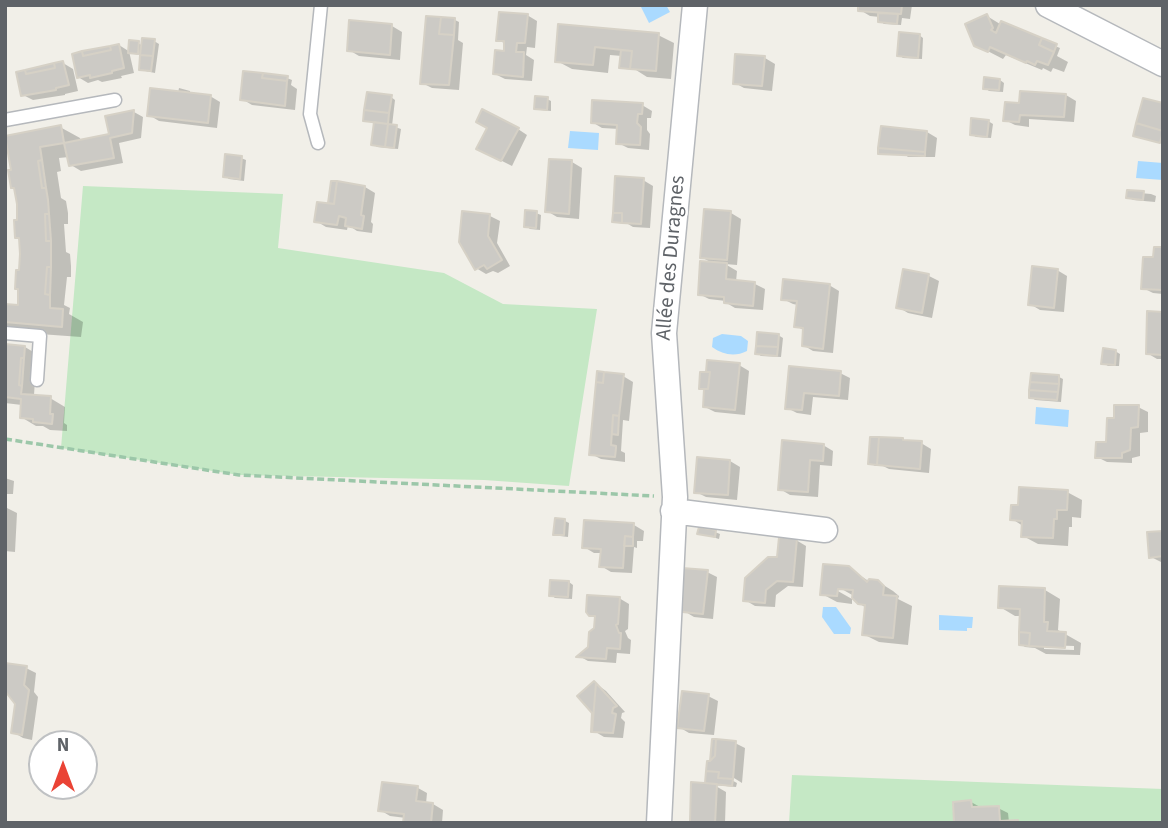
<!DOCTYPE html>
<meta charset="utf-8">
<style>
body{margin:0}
#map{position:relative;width:1168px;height:828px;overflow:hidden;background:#f1efe8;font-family:"Source Sans 3",sans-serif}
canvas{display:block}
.frame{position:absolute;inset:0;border:7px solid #5f6368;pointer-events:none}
.north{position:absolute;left:28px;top:730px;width:70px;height:70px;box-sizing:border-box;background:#fff;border:2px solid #bfc1c3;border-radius:50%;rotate:0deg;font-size:19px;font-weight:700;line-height:28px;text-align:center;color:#5f6368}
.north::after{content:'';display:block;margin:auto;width:24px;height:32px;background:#ea4335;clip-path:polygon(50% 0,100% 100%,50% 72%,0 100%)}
</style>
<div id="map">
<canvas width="1168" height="828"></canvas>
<div class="frame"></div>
<div class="north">N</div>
</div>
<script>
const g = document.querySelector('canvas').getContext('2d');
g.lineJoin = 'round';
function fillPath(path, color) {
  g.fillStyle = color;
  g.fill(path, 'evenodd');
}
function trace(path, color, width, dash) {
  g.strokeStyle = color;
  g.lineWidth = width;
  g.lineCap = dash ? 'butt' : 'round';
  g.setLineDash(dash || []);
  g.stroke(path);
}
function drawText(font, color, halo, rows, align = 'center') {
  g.font = font + ' "Source Sans 3",sans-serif';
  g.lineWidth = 5;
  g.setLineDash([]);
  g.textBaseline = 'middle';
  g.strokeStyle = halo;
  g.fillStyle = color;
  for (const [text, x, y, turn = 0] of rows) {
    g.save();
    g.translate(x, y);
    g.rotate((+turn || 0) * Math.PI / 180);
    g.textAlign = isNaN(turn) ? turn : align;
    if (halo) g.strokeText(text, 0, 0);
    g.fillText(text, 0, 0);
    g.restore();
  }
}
fillPath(new Path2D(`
 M83,186L283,194L278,248L444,273L503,304L597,309L569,486L484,480L239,475L61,448Z
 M792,775L1163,789V823H789Z`), '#c5e8c5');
fillPath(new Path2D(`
 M640,5H666L670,12L649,23Z
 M570,131L599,133L598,150L568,148Z
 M1138,161L1163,163V180L1136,178Z
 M722,334L741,336L748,341L747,351C735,357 723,355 712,347L713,338Z
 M1036,407L1069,410L1068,427L1035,424Z
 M823,607H836L851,628L850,634H834L822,617Z
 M939,615L973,617L972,628H967V631L939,630Z`), '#aadaff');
fillPath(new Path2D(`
 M860,5H912L910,19L902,18L901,25L884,24L880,21V17L870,16L860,10Z
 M527,15L537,21L535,48L527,47L526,55L534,60L532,81L505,79L495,74L505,53L506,44L498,40Z
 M987,16L1000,24L1060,48L1057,56L1068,62L1064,72L1053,68L1051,72L1043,68L1042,70L1006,55L1003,59L976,45Z
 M455,20L459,22L458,40L463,43L459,90L432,88L422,83Z
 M392,26L402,32L400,60L359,56L349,50Z
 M560,26L658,35L674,43L671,79L647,77L636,70L625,69L621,67L622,56L610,55L608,73L572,69L557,61Z
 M919,35L923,38L922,59L903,58L899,55Z
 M154,41L159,44L155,73L145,71L140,69L142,55L134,54L129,51L134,73L121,76L122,78L102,82L98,80L88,83L78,77L119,45L130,52L138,43L143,46Z
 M765,58L775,64L772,91L744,88L735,83Z
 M63,63L73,69L78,91L65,94V95L33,100L23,95Z
 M287,78L292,80L291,85L297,89L295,110L252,105L242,99Z
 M1000,80L1004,83L1003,92L989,91L985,88Z
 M179,88L190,91V94L210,96L220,102L217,128L159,121L149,115L178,93Z
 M1066,95L1076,101L1074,122L1029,119V127L1015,125L1005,120L1021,104Z
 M391,97L395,100L392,126L401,129L398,149L377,147L373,144L376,123L365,120Z
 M547,99L551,101V111L540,110L536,108Z
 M642,105L652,111L651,118H647V130L650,134L649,150L628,148L618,143L619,129L602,128L592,122Z
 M134,112L143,117L141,138L119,143L123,163L81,171L71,165L69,157L59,158L61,171L57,172L61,198L66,201L68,213V224H64L66,252L70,254L71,266V277H67L64,305L70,308L69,314L83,322L81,337L12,332L5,328V306L19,307L21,240L17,237L19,222L18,204L10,172L60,127L80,138L81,142L111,136Z
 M988,121L993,124L991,138L976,137L971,134Z
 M518,129L527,135L512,166L488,154Z
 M927,132L937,138L935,157H907Z
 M241,158L246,160L244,181L229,179L225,176Z
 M550,160L572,162L582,168L579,219L557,217L547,211Z
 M643,180L653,186L650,228L633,227L628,224L618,223L614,221Z
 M333,183L365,187L375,193L371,222L373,224L372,233L357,231L348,225L347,230L326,227L316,221L330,205Z
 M1129,192L1151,194L1156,196L1155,202L1133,200L1128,197Z
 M706,211L731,213L741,219L737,265L725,264L737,271L736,282L755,284L765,289L763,310L735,308L725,302L726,301L709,299L699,294L714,264L701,257Z
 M536,213L541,215L540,230L530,229L526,226Z
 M490,216L500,221L497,243L510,266L498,273L493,271L486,274L476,268Z
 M1163,249V294L1153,293L1143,288L1155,259Z
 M1057,270L1067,276L1064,312L1040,310L1030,304Z
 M929,276L939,281L932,318L908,313L898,307Z
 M829,285L839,291L833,353L813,351L803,345L805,331L796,326L798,305L793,304L783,299Z
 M1163,314V359H1157L1147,353Z
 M778,335L783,338L781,357L761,356L757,353Z
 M5,346L25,347L40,356L36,366L34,395L50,398L65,407L64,423L67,425V431L50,430L43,426H36L21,417L22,405L5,403Z
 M1115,351L1120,354L1119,366H1108L1103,363Z
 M739,365L749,371L745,415L715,412L705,407L706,391L701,388Z
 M791,368L840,373L850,378L848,400L813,397L811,415L797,413L787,408Z
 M623,376L633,382L629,421L623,420L621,451L625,453V462L601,459L591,454Z
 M1059,377L1063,379L1061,402L1035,400L1031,397Z
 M1138,407L1148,412V432L1140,433V456L1132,458V463L1107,462L1097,457L1107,444L1115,420Z
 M907,442L921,443L931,449L929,473L889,469L883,466H875L870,463Z
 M823,445L833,451L832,466L820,465L818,497L790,495L780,489Z
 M730,461L740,467L737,500L706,497L696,492Z
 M5,478L14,481L13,494H5Z
 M1067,492L1082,500L1081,518L1072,517V527H1069L1068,546L1038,544L1023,536V526L1012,519Z
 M5,507L17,513L15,552L5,551Z
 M556,520L565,521L569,523L568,537L560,536L555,534Z
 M634,525L644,531L643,541H637V548L634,547L632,573L611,572L601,566L602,553H594L584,547Z
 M715,532L720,534L719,539L699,533Z
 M1163,533V563L1151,557Z
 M796,540L806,546L803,587L788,586L776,595L775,607L755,606L745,600Z
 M824,566L849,568L870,582L877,581L893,591L899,596L898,599L912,606L908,645L879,642L863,634L866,608L859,603L854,596L831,583L829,586L852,599V604L837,602L822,594Z
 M707,572L717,577L713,619L694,617L684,611L685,594L681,591Z
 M552,581L569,582L573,585L572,599L555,598L551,595Z
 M1045,590L1060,599L1058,630L1081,643L1080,655L1046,654L1035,648L1025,647L1020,644L1022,616H1015L1000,607ZM1044,645L1074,646V650L1044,649Z
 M619,598L629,604L628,629L625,631L628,638L631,640L630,654L617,653L616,663L588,661L579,656L590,648L595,629L596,618L591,614Z
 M5,665L26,668L36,673L34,692L38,697L32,740L23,738L13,732L17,703L11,695L5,694Z
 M595,683L606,691L625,712L622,713L621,718L625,722L623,738L604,737L594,731Z
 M708,696L718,701L714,735L689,733L679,727Z
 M735,743L745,748L742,783L726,773L724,776L737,783L736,787L714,785L726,792L725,823H695L691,821L713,786Z
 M418,788L427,793L426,804H433L443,810L442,823H405L406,818L390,816L380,810Z
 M971,802L982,808H998L1008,813L1009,822L1020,823H956Z`), '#0003');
const building = new Path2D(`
 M858,5H902L901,14L858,11Z
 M499,12L528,14L525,43H517L516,52H524L523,77L493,74L495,50L504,51V41H496Z
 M878,13L898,14L897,24L878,22Z
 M987,14L993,28L991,30L996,33L1001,21L1042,38L1039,45L1054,52L1048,65L1037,61L1035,65L1027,61L1026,63L990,47L988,52L974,46L965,24Z
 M426,16L441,17L439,34L454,35L449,85L420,84Z
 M441,17L455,18L454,35L439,34Z
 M349,20L392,24L390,55L347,51Z
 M558,24L659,33L656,71L630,69L632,51L595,47L593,65L555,62Z
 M899,32L920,34L918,58L897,56Z
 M142,38L155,39L153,56L140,55Z
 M1042,38L1057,44L1054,52L1039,45Z
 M129,40L139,41L138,54L128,53Z
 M119,44L124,68L112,71V73L90,78V75L77,78L72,54L82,51L83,56L111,50L110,46Z
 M110,46L111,50L83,56L82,51Z
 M621,50L632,51L630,69L619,68Z
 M735,54L765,56L762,86L733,84Z
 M140,55L153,56L151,71L139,70Z
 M63,61L69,85L56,88V90L21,96L16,72L25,70L26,74L55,68L54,63Z
 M54,63L55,68L26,74L25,70Z
 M243,71L263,73L262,78L287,81L285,106L240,100Z
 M263,73L288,76L287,81L262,78Z
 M984,77L1000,79L999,90L983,89Z
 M150,88L211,95L208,123L147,116Z
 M1020,91L1066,94L1064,117L1020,115L1019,122L1003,121L1005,102L1019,103Z
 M367,92L392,95L389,113L364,110Z
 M535,96L548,97L547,110L534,109Z
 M1143,98L1163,103V131L1136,123Z
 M592,100L643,103L642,114H638L637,123L641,127L640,145L616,144L617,125L591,123Z
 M482,109L519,128L501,161L476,149L487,128L476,122Z
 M134,110L132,133L110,138L114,158L69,166L64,143L109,134L105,116Z
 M364,110L389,113L388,124L363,121Z
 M971,118L989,120L987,137L970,135Z
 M374,122L388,124L385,147L371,145Z
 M1136,123L1163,131L1160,143L1133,136Z
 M388,124L397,125L394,148L385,147Z
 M61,125L64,143L40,147L42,160L38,161L42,188H46L48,200L49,214H45L46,241H51V267H47L45,294L50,295V308L63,309L62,327L5,322V304L18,305V289H15L16,270H19L20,254L19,238H15L14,220H17V204L14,188H11L8,170H11L5,136Z
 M881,126L927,131L925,152L878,148Z
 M878,148L925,152V156L878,154Z
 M225,154L242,156L240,179L223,177Z
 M549,159L572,160L569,214L545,212Z
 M42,160L46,188H42L38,161Z
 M615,176L644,178L641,224L622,223V213H613Z
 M331,181H337L334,204L328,203Z
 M337,181L365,186L361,215L364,216L362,229L345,226L346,218L339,216L337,225L314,222L317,202L334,204Z
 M1127,190L1144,191L1143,200L1126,198Z
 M704,209L731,211L727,260L700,258Z
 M525,210L537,211L536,228L524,227Z
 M462,211L490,214L488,236L502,260L487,269L484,265L475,270L459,242Z
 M613,213H622V223L612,222Z
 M45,214H49L51,241H46Z
 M1154,247H1163V290L1141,289L1143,257H1153Z
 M700,261L727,263L726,279L755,282L753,306L724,303V297L698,295Z
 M1032,266L1058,269L1054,308L1028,305Z
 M47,267H51L50,295L45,294Z
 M903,269L929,274L922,313L896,308Z
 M783,279L830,284L823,349L802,346L803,328L794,327L797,301L781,300Z
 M1147,311L1163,312V355L1146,354Z
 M757,332L779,334L778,347L756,346Z
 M5,344L25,346L24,358H21L19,385L22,386L21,394L51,396L50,414H53L52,424L33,422V419L20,418L21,399L5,397Z
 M756,346L778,347L777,356L755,354Z
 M1103,348L1116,350L1115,365L1101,364Z
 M21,358H24L22,386L19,385Z
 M707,360L740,363L735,410L703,407L704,389H708L710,372H706Z
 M789,366L841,371L839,396L804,393L802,410L785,409Z
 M597,371L604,372L603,383L596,382Z
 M604,372L624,374L619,416L613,415L611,445L616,446V448L615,457L589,455L596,382L603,383Z
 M700,372H710L708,389H699Z
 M1031,373L1059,375V384L1030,382Z
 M1030,382L1059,384L1058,392L1029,390Z
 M1029,390L1058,392L1057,400L1029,398Z
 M1114,405H1139L1138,427L1131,428L1130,450L1122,453V458H1095L1096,442H1106L1107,418H1114Z
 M613,415L619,416L618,435L612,434Z
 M870,437H879L877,465L868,464Z
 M879,437L903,438V440L922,441L920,469L877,465Z
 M782,440L824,444L823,461L810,460L808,492L778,490Z
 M697,457L730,460L728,495L694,493Z
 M1019,487L1068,490L1067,510H1057V519H1054L1053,538L1021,537L1022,521L1010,520L1011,505H1018Z
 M555,518L565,519L564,535H553Z
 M584,520L634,523L633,537L625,536L623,568L599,567L601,549L582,548Z
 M699,527L716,530L715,537L697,534Z
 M1163,531V556L1149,558L1147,532Z
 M625,536L633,537V546H624Z
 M779,537L797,538L793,582L777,581L766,590L765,603L743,601L745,578L768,557H777Z
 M823,564L849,566L867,582L869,579L878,580L884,586L883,595L897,596L893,638L862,635L865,605L858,604L852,598L853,590L838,589L837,596L820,595Z
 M682,568L708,570L703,614L682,612L683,592H679Z
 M550,580L569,581L568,597L549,596Z
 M999,586L1045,588L1044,622H1048L1047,631L1066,632L1065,648L1029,646L1030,633L1019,632L1020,609L998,608Z
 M587,595L620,597L618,624L616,625L619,633H621L620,649L607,648L606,659L576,657L588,647L589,632L594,628L595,616H589L586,612Z
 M1019,632L1030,633L1029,646L1019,645Z
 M5,663L27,666L24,685L29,690L22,735L11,733L15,704L5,691Z
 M594,681L596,683L592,732H591L592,713L577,696Z
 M596,683L617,706L613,708L612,713L616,714L613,733L592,732Z
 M682,691L709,694L704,731L677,728Z
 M712,739H716L715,756L710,761Z
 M716,739L736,741L733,779L718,778L719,772L706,771L707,761H710L715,756Z
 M706,771L719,772L718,778L733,779L732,786L705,783Z
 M382,782L418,786L416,801L433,803L431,823H403L404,814L378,811Z
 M691,782L717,784L715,823L690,822Z
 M971,800L972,807L999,806L1000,821L1018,820V823H954L953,802Z`);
fillPath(building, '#cccac5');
trace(building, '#d6d1c6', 2);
const service = new Path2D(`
 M5,120L115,100
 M318,143L310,114L321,5
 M5,333L40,336L37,380`);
const minor = new Path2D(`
 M1048,5L1163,64
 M673,511L825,530
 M659,823L675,497L664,333L695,5`);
trace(service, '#b5b8bc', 15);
trace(minor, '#b5b8bc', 27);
trace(new Path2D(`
 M5,439L239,475L654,496`), '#9cc7a9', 3.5, [7, 3.5]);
trace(service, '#fff', 12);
trace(minor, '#fff', 24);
drawText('21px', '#5f6368', '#fff', [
 ["Allée des Duragnes",672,258,-85]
]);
</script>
